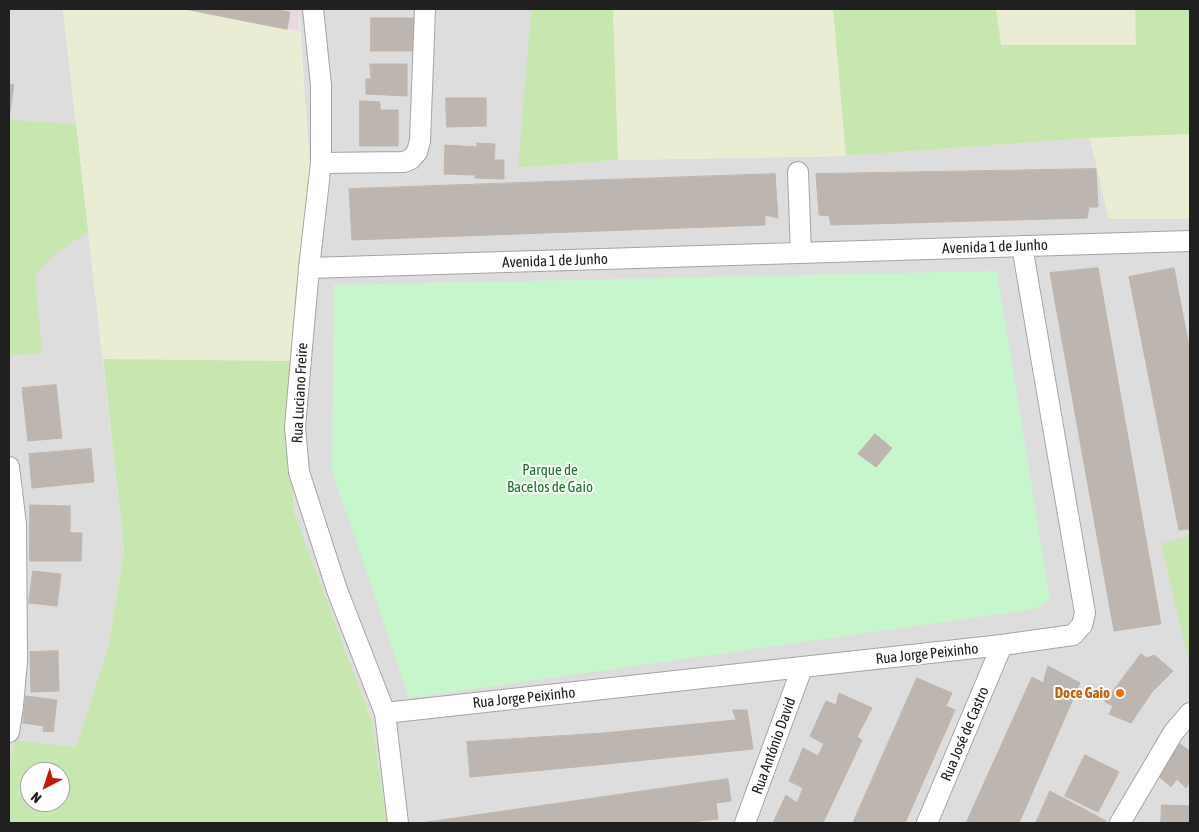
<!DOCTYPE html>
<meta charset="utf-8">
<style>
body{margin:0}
#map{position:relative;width:1199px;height:832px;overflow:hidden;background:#f0ede7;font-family:"Asap Condensed",sans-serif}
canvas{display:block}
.frame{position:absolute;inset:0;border:10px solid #202020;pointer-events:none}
.north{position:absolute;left:20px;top:762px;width:50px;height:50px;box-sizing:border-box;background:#fff;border:1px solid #a6a6a6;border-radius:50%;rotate:220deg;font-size:14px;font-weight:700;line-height:20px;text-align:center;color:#202020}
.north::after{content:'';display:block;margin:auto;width:18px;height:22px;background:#c2170d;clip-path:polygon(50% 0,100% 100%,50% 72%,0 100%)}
</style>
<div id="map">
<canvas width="1199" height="832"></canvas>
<div class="frame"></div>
<div class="north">N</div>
</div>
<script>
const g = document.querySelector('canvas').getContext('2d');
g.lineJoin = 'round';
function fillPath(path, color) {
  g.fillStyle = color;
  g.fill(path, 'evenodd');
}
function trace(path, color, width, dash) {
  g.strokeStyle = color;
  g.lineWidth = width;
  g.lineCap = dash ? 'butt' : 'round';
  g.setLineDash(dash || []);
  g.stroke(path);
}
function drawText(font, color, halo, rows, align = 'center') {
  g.font = font + ' "Asap Condensed",sans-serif';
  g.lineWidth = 4;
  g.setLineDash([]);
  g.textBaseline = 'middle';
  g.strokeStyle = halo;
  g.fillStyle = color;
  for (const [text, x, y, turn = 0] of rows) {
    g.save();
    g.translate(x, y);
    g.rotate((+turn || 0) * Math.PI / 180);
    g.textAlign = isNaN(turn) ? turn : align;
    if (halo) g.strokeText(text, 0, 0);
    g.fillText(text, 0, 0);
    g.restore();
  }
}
fillPath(new Path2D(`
 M9,9H63L124,550L108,647L76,747L14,740L9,775Z
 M299,9H531L519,168L618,160L846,156L1090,138L1109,219H1190V823H387L372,722L294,512L287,400L310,172Z`), '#dedddd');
fillPath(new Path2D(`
 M185,9H299V31Z`), '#e8d9e5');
fillPath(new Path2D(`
 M63,9H185L299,31L310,166L291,361L103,359Z
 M613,9H833L846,156L618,160Z
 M996,9H1135L1137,45H1000Z
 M1190,134V219H1109L1090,138Z`), '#eaedd3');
fillPath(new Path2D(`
 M531,9H613L618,160L518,168Z
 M833,9H996L1001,45H1136L1135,9H1190V134L1090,138L846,156Z
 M9,120L76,124L88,232L51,257L35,276L42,353L9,356Z
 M103,359L291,361L287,400L294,512L372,722L387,823H9V775L14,740L76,747L108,647L124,550ZM30,772H60V802H30Z
 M1190,536V667L1161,544Z`), '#c8e6b0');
fillPath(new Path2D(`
 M997,271L1050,599L1035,609L409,698L332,471L334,285Z`), '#c7f6cd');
const building = new Path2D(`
 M185,9H272L290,12L287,29Z
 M371,18H414L415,51H371Z
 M370,64H407V96L366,94V79H371Z
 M9,84L14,85L9,118Z
 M446,98H486V126L447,127Z
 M360,101L380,102V110H398V146H360Z
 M477,143L495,144L494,160H504V179L475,178V175L444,174L445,145L477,147Z
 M1096,169L1098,207H1089L1087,218L831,225L829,216L819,215L816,174Z
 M775,174L778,218L765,215V225L352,240L349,189Z
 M1098,268L1161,624L1114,631L1050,273Z
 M1174,268L1190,352V529L1179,530L1129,277Z
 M56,385L62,438L28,441L22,388Z
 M875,434L892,448L876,467L858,454Z
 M91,449L94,482L32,488L29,454Z
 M30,505L70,506V533L30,532Z
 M30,532L82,533L81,561H30Z
 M33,571L61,574L57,606L29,603Z
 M58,651L59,691L31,692L30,652Z
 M1141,654L1147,658L1154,655L1173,671L1152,692L1131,723L1109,714L1113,706L1105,702Z
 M1048,666L1080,683L1019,823H966L1032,677L1043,683Z
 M917,678L952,693L946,706L955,710L905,823H853Z
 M839,693L872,708L857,737L862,740L823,823H773L786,795L797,803L803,788L789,781L803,748L818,756L824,744L810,736L826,701L836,705Z
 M26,696L57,700L53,732L43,731L44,726L23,723Z
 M733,710H747L753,749L597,765L593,734L736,720Z
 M593,734L597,765L470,777L467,742Z
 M1180,744L1190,751V761L1188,765L1190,767V782L1186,788L1177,779L1171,787L1157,775Z
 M1085,755L1119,772L1098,812L1065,796Z
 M728,779L731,801L716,803L718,819L700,821V823H421Z
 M1050,791L1106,821L1105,823H1036Z
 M1162,805L1190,806V823H1161Z`);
fillPath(building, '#bdb6b0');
trace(building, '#c0b5aa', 1);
const minor = new Path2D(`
 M313,9L321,85V163L309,268L295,427L299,472L337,590L385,713L398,823
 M321,163L404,162L411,159L417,152L420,141L425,9
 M798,172L801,253
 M309,268L1190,241
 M9,467L16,524L17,661L13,706L9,732
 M385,713L1002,645L1073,635L1082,625L1085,613L1022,246
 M745,823L802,668
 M927,823L1002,645
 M1120,823L1173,733L1190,713`);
trace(minor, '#a4a4a4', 22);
trace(minor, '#fff', 20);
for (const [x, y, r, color] of [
 [1120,693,5,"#e8710a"]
]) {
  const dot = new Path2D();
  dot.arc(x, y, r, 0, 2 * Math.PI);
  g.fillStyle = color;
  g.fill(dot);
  trace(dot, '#fff', 2);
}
drawText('15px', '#202020', '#fff', [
 ["Avenida 1 de Junho",995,247,-2],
 ["Avenida 1 de Junho",555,261,-2],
 ["Rua Luciano Freire",300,393,-87],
 ["Rua Jorge Peixinho",927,654,-6],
 ["Rua Jorge Peixinho",524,698,-6],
 ["Rua José de Castro",965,734,-67],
 ["Rua António David",774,746,-70]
]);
drawText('15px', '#137821', '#fff', [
 ["Parque de",550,470],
 ["Bacelos de Gaio",550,487]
]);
drawText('bold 15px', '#c56008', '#fff', [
 ["Doce Gaio",1110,693]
], 'right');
</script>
